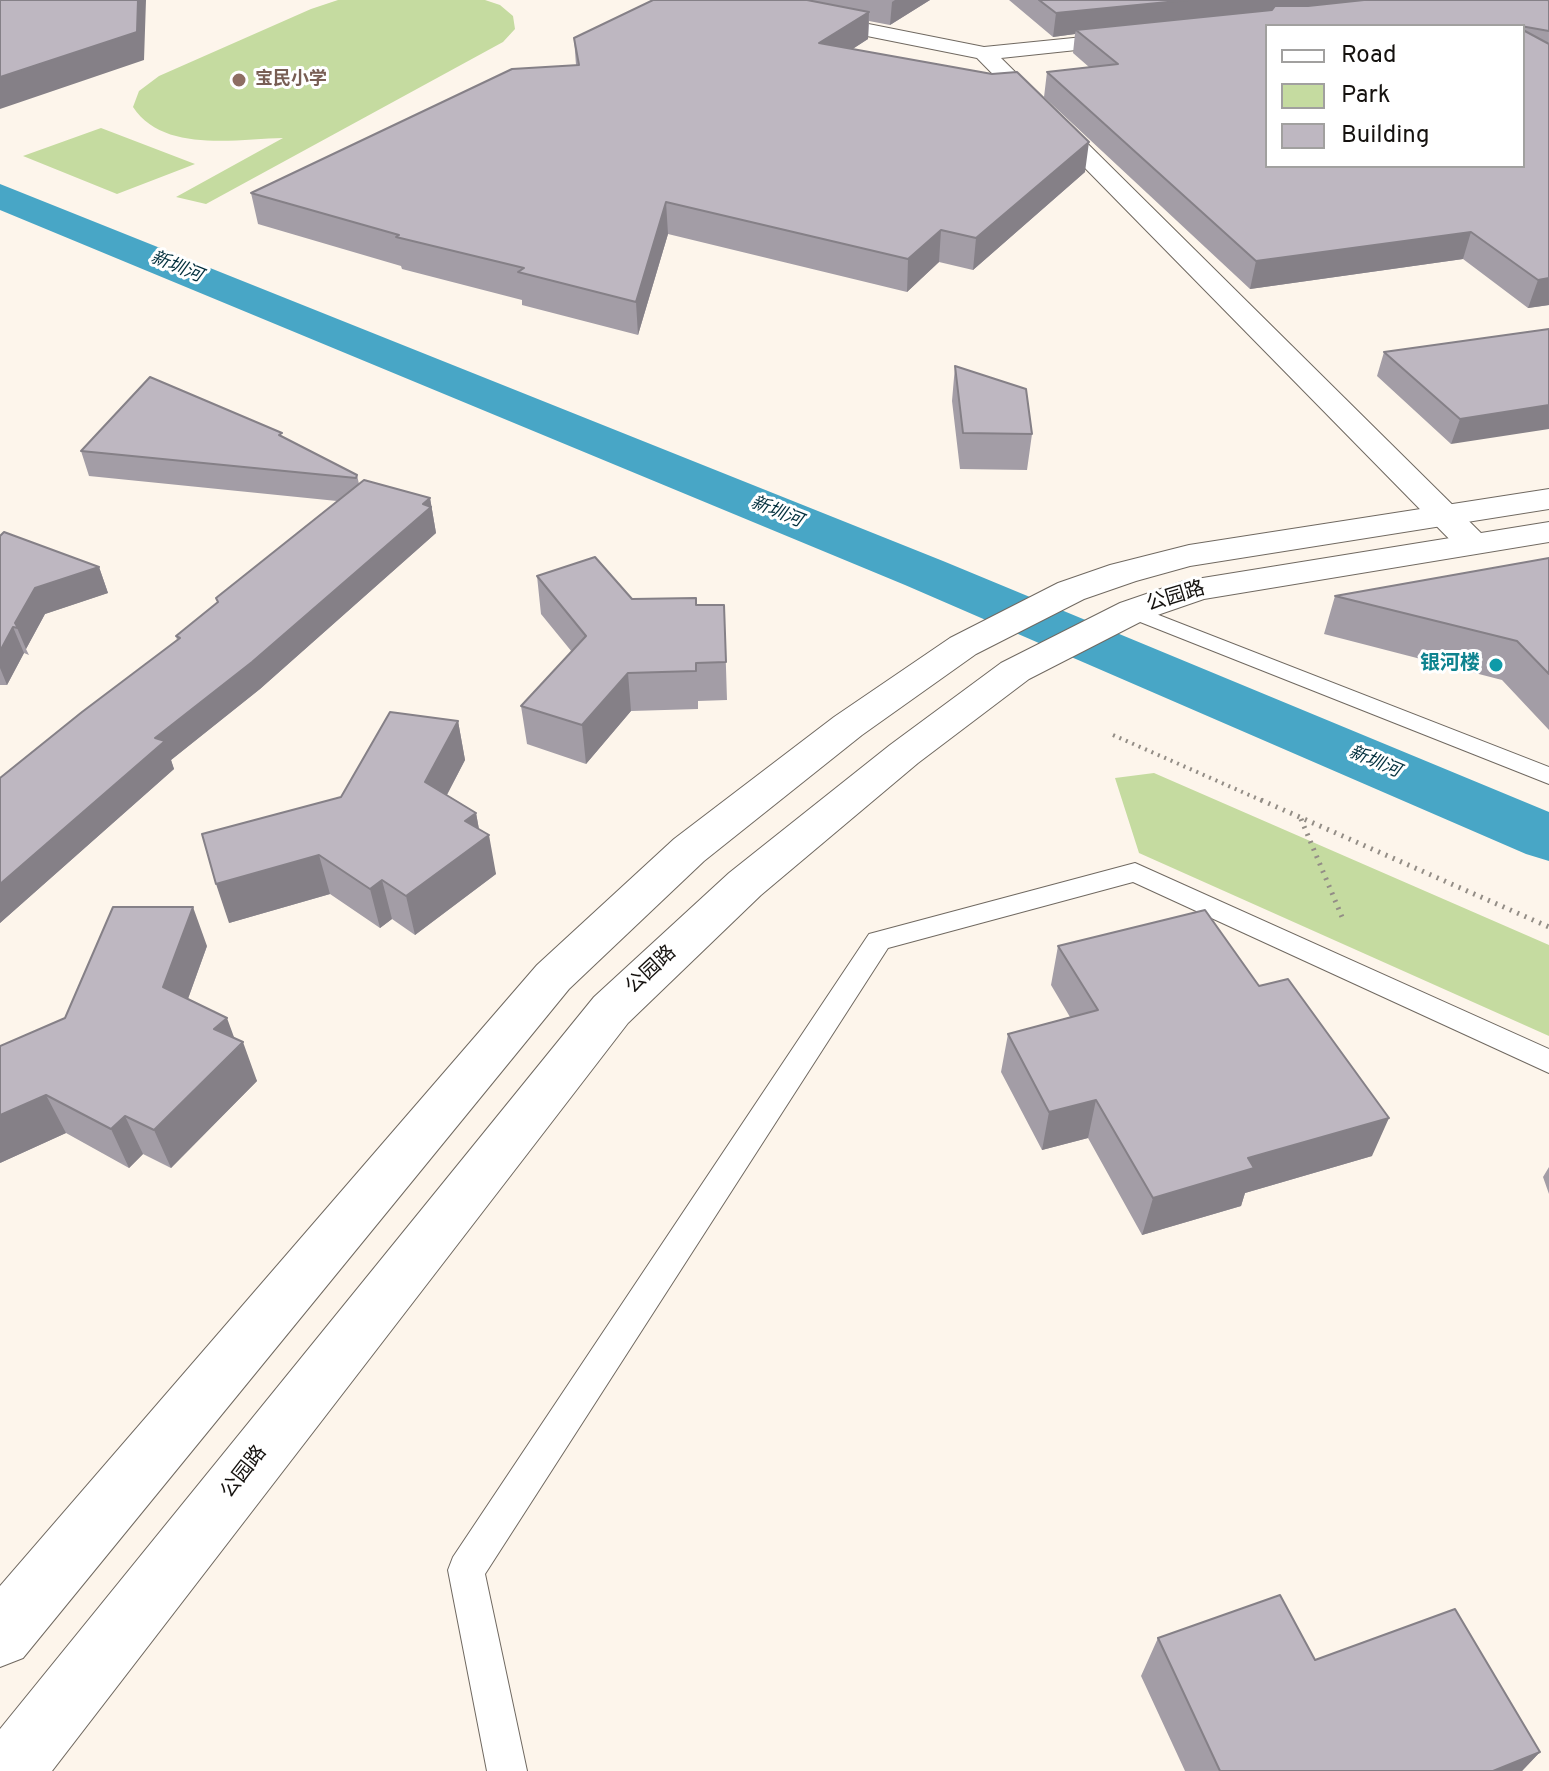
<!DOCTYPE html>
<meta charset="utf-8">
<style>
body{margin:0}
#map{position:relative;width:1549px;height:1771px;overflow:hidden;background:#fdf5eb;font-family:Overpass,sans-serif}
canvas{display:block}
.legend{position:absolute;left:1265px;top:24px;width:260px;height:144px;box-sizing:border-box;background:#fff;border:2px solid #a1a09f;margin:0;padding:10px 14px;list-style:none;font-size:24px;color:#15120f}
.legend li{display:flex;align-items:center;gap:16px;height:40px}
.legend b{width:40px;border:2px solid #a1a09f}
</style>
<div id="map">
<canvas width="1549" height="1771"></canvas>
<ul class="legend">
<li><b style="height:10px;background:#fff"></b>Road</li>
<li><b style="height:22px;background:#c5dba0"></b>Park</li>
<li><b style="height:22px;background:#beb7c1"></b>Building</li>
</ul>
</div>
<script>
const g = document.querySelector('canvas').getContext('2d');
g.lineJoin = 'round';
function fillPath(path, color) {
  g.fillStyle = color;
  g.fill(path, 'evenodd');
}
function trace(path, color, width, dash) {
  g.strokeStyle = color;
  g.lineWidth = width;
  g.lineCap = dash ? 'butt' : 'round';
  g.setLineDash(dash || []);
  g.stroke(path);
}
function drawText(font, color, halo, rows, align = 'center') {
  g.font = font + ' Overpass,"Noto Sans SC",sans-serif';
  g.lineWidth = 6;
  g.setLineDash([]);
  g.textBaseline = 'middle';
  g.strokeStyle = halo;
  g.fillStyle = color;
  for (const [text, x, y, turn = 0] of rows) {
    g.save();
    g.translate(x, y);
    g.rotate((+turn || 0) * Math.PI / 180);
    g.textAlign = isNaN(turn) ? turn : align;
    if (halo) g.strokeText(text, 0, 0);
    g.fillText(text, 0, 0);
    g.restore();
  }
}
fillPath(new Path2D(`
 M338,0H485L500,5L513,16L515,29L503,42L206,204L176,197L283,138C236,139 163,153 133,107L139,91L159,76L311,9Z
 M101,128L195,164L117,194L23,156Z
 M1154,773L1549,945V1036L1139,853L1115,778Z`), '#c5dba0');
fillPath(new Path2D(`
 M0,184L943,561L1549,812V861L1526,854L905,585L0,210Z`), '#48a6c6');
const lane = new Path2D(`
 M1133,605L1549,767V784L1125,616L1122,611Z
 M1135,863L1549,1049V1073L1133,882L888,948L485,1574L527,1771H487L448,1570L453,1557L869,934Z`);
const street = new Path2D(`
 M707,0H748L984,47L1133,32L1140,34L1144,38L1133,44L1001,58L1485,537L1490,544L1485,551L1473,554L1461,551L977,58L717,6Z`);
const secondary = new Path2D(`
 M1549,489V509L1190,566L1136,581L1084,599L976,654L862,735L704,861L569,989L23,1658L0,1667V1586L537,965L674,839L834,717L950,638L1058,583L1110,565L1189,545Z
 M1549,522V542L1204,599L1146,619L1029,679L918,763L761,895L628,1023L52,1771H0V1729L594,997L729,873L890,745L1001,663L1120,603L1184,581Z`);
trace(lane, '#706961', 2);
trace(street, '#706961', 2);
trace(secondary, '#706961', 2);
trace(new Path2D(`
 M1113,735L1265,802`), '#938d86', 4, [2, 5]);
trace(new Path2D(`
 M1261,800L1549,927
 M1301,819L1342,917`), '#938d86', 5, [2, 6]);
fillPath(lane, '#fff');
fillPath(street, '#fff');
fillPath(secondary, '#fff');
fillPath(new Path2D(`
 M653,0H930L890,25L869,21L868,39L852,49L1085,172L973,270L939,262L907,292L668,234L638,335L522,305V300L402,269L401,266L258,224L251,193L576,65L574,38Z
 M1009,0H1549V305L1528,308L1463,259L1250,289L1044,97L1047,72L1089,67L1073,53L1075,34L1053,37ZM1267,26H1523V166Z
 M1549,329L1451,444L1377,376L1384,352Z
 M955,366L1032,434L1027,470L960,469L952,401Z
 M283,438L357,475L359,484L430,498L436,533L260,689L171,760L174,769L0,923V778L177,640L176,636L218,602L216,598L337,501L89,476L81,451Z
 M0,536L99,567L108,593L45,614L26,649L29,655L24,653L7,685H0Z
 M1549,558V730L1502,680L1324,634L1335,596Z
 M537,576L632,599L696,605H724L727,700L698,701V709L631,711L586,764L527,744L521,706L572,652L541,614Z
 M458,721L465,760L447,795L476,813L479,829L496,874L415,935L392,919L380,928L330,894L229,923L341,797Z
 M207,946L188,999L234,1038L257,1081L171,1168L143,1154L129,1168L66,1133L0,1163L65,1018Z
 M1058,946L1372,1156L1245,1193L1241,1206L1142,1235L1088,1138L1042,1150L1001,1072L1008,1034L1070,1017L1051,985Z
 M1549,1167V1194L1543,1177Z
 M1158,1638L1315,1660L1540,1752L1522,1771H1185L1141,1676Z`), '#a39da6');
fillPath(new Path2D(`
 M138,0H146L144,60L0,109V77Z
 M895,0H930L890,25L892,2Z
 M1188,0H1406L1076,30L1075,34L1053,37L1056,13Z
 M869,12L868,39L819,71V43Z
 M1089,142L1085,172L973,270L976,238Z
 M666,202L668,234L638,335L636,302Z
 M941,230L939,262L907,292L908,259Z
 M1471,232L1463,259L1250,289L1256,261Z
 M1549,278V305L1528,308L1538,280Z
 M1549,405V429L1451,444L1460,419Z
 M430,498L436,533L260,689L171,760L174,769L0,923V884L155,738Z
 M99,567L108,593L45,614L26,649L15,623L35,588Z
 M13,627L24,653L7,685L0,668V651Z
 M628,673L631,711L586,764L582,725Z
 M458,721L465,760L433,821L425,782Z
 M476,813L481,841L489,835L496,874L415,935L406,896L465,821Z
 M319,855L330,894L229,923L216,884Z
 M382,880L392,919L380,928L370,889Z
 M193,907L207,946L178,1026L163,987Z
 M227,1018L238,1048L243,1042L257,1081L171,1168L154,1130L214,1029Z
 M46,1095L66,1133L0,1163V1115Z
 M1096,1100L1088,1138L1042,1150L1049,1112Z
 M125,1116L143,1154L129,1168L111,1129Z
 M1389,1118L1372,1156L1245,1193L1241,1206L1142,1235L1153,1198L1248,1158Z
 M1540,1752L1522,1771H1493Z`), '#858087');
const building = new Path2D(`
 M0,0H138L137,32L0,77Z
 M653,0H807L869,12L819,43L992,74L1017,72L1089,142L976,238L941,230L908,259L666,202L636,302L518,272L524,268L396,237L399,235L251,193L512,69L579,65L574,38Z
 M1039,0H1188L1056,13Z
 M1364,0H1548L1549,1V31L1515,25L1517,26H1267V166H1523V30L1549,44V278L1538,280L1471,232L1256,261L1047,72L1118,64L1076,30L1272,10L1275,6H1308Z
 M1549,329V405L1460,419L1384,352Z
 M955,366L1026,389L1032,434L963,433Z
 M150,377L282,433L279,435L357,475L356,478L81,451Z
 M364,480L430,498L423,504L431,507L252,662L155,738L165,741L0,884V778L82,712L180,638L176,636L218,602L216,598Z
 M4,532L99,567L35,588L15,623L18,628L13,627L0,651V536Z
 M595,557L632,599L696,598V605H724L726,662L696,663V671L628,673L582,725L521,706L586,636L537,576Z
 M1549,558V674L1517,641L1335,596Z
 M390,712L458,721L425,782L476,813L465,821L489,835L406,896L382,880L370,889L319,855L216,884L202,834L341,797Z
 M113,907H193L163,987L227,1018L214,1029L243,1042L154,1130L125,1116L111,1129L46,1095L0,1115V1046L65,1018Z
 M1205,910L1259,986L1288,979L1389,1118L1248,1158L1254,1168L1153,1198L1096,1100L1049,1112L1008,1034L1098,1010L1058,946Z
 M1280,1595L1315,1660L1455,1609L1540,1752L1493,1771H1220L1158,1638Z`);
fillPath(building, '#beb7c1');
trace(building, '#858087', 2);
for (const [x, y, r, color] of [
 [239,80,8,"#8d6e63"],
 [1496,665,8,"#0f9aa8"]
]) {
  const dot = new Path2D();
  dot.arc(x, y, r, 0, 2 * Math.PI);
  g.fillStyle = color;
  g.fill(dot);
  trace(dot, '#fff', 3);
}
drawText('bold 18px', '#785e54', '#fff', [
 ["宝民小学",255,80]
], 'left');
drawText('italic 18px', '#022f3d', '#fff', [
 ["新圳河",176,268,22],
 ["新圳河",776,513,22],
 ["新圳河",1374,763,23]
]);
drawText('20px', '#15120f', '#fff', [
 ["公园路",1176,598,-17],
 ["公园路",652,971,-43],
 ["公园路",245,1473,-52]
]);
drawText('bold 20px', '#0d838f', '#fff', [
 ["银河楼",1480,665]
], 'right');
</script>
